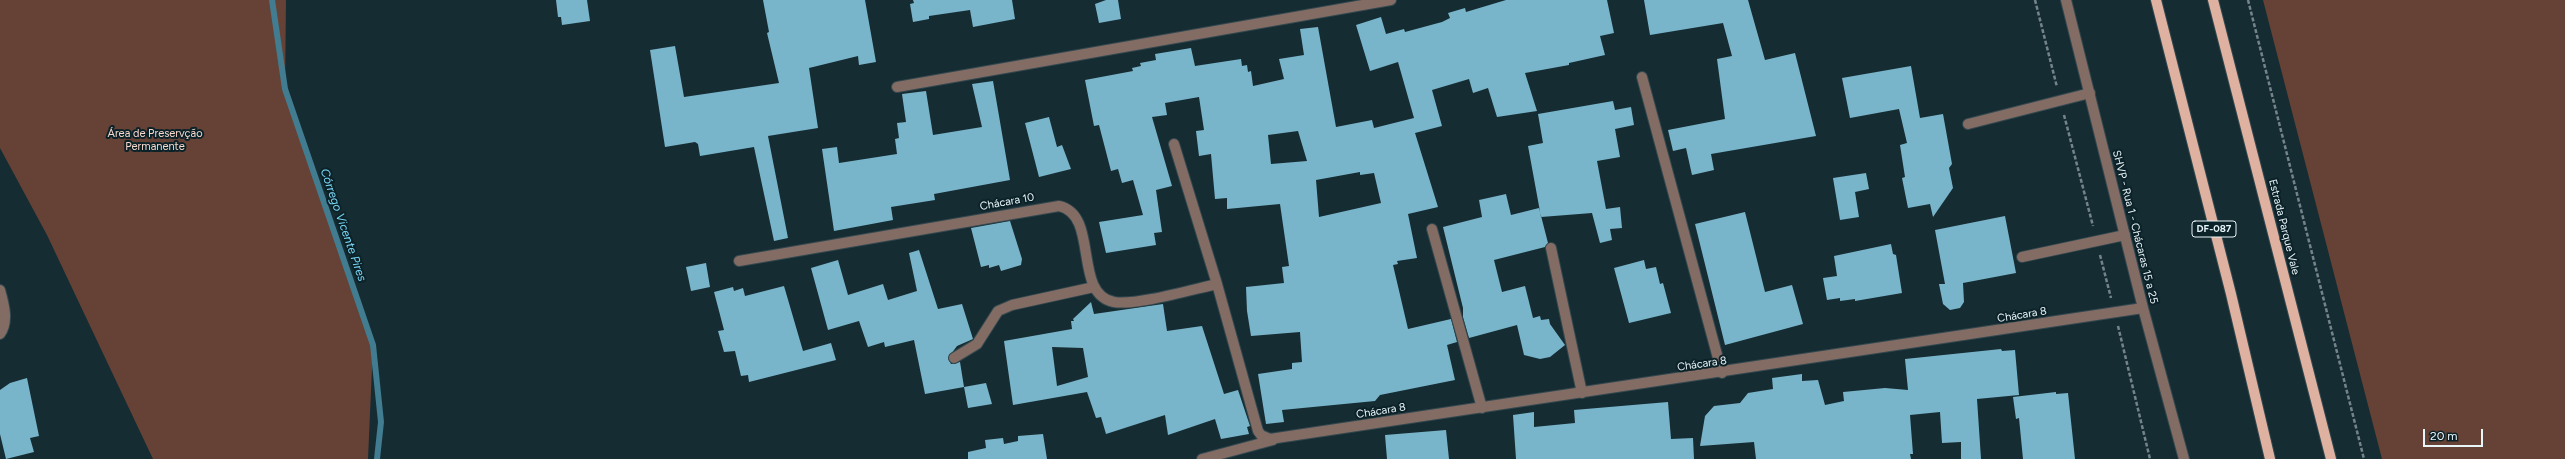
<!DOCTYPE html>
<meta charset="utf-8">
<style>
body{margin:0}
#map{position:relative;width:2565px;height:459px;overflow:hidden;background:#162c33;font-family:Figtree,sans-serif}
canvas{display:block}
.scale{position:absolute;left:2423px;top:429px;width:60px;height:18px;box-sizing:border-box;border:2px solid #e8f5f9;border-top:0;padding-left:5px;font-size:12px;line-height:14px;white-space:nowrap;color:#e8f5f9;-webkit-text-stroke:3px #0c2229;paint-order:stroke}
</style>
<div id="map">
<canvas width="2565" height="459"></canvas>
<div class="scale">20 m</div>
</div>
<script>
const g = document.querySelector('canvas').getContext('2d');
g.lineJoin = 'round';
function fillPath(path, color) {
  g.fillStyle = color;
  g.fill(path, 'evenodd');
}
function trace(path, color, width, dash) {
  g.strokeStyle = color;
  g.lineWidth = width;
  g.lineCap = dash ? 'butt' : 'round';
  g.setLineDash(dash || []);
  g.stroke(path);
}
function drawText(font, color, halo, rows, align = 'center') {
  g.font = font + ' Figtree,sans-serif';
  g.lineWidth = 4;
  g.setLineDash([]);
  g.textBaseline = 'middle';
  g.strokeStyle = halo;
  g.fillStyle = color;
  for (const [text, x, y, turn = 0] of rows) {
    g.save();
    g.translate(x, y);
    g.rotate((+turn || 0) * Math.PI / 180);
    g.textAlign = isNaN(turn) ? turn : align;
    if (halo) g.strokeText(text, 0, 0);
    g.fillText(text, 0, 0);
    g.restore();
  }
}
fillPath(new Path2D(`
 M0,0H286L285,89L373,345L368,459H153L47,235L0,148Z
 M2263,0H2565V459H2382Z`), '#654235');
trace(new Path2D(`
 M272,0L285,89L373,345L381,422L377,459`), '#417c90', 6);
fillPath(new Path2D(`
 M556,0H587L590,21L562,25L561,17H558Z
 M763,0H865L876,62L859,65L858,56L809,68L818,128L768,136L788,238L774,241L754,147L700,156L698,144L695,142L665,147L650,50L675,46L684,97L779,83L767,33L769,32Z
 M913,0H1012L1015,19L973,27L970,10L929,16V19L913,22L910,4L914,3Z
 M1106,0H1118L1121,19L1099,23L1095,4Z
 M1506,0H1607L1614,33L1600,36L1605,55L1569,63V65L1525,73L1537,111L1497,117L1488,88L1473,93L1469,79L1432,90L1442,126L1415,133L1438,207L1408,214L1417,258L1397,261L1398,264L1393,265L1408,329L1451,319L1457,342L1447,345L1455,380L1380,395L1375,401L1282,410L1284,422L1266,424L1258,374L1292,369V363L1302,362L1300,332L1251,336L1247,311L1246,287L1284,283L1282,267L1289,266L1280,204L1227,209V198L1215,199L1211,154L1199,156L1196,131L1204,130L1199,97L1165,103L1167,115L1152,117L1172,186L1156,190L1162,232L1154,233L1156,245L1106,253L1099,222L1143,215L1133,180L1122,183L1118,169L1111,171L1099,125L1094,126L1085,80L1133,71L1132,68L1141,66L1140,63L1156,60L1155,54L1191,48L1195,66L1241,59L1242,66L1247,65L1248,72L1251,71L1253,86L1284,79L1279,59L1304,55L1300,29L1318,27L1336,127L1372,120L1374,128L1414,118L1398,62L1370,71L1356,25L1381,17L1386,34L1404,29L1405,32L1442,22L1450,18L1448,13L1465,8L1466,12ZM1298,131L1307,161L1271,164L1268,135ZM1360,172V175L1374,173L1381,203L1319,217L1316,180Z
 M1644,0H1748L1765,60L1795,53L1816,136L1711,154L1714,170L1692,175L1686,148L1673,151L1668,130L1725,119L1717,59L1732,56L1723,23L1650,35Z
 M1911,66L1920,118L1943,114L1952,164L1949,168L1953,188L1933,217L1930,204L1908,208L1902,178L1905,177L1900,145L1907,143L1899,109L1850,118L1842,78Z
 M993,81L1010,180L934,194L935,200L891,207L893,220L834,231L822,149L837,147L839,163L897,154L895,139L899,138L897,123L906,122L902,94L926,91L933,135L982,127L972,84Z
 M1613,101L1615,110L1631,107L1634,125L1615,129L1620,157L1597,161L1606,209L1620,207L1622,228L1610,229L1612,240L1600,243L1592,213L1541,217L1528,146L1543,143L1538,114Z
 M1049,117L1057,147L1062,145L1071,169L1039,177L1025,123Z
 M1866,173L1869,189L1855,192L1859,217L1840,220L1833,178Z
 M1506,194L1511,215L1539,208L1548,243L1545,247L1494,260L1502,292L1525,286L1533,318L1540,316L1541,320L1549,319L1550,324L1565,345L1550,357L1540,359L1524,355L1517,325L1469,338L1463,317V308L1443,227L1482,217L1479,200Z
 M1745,212L1765,292L1792,285L1803,324L1725,345L1695,224Z
 M2005,216L2016,273L1963,283L1964,302L1960,308L1950,310L1943,304L1939,284H1945L1935,230Z
 M1010,221L1022,259L1021,265L1001,271L999,265L989,268V265L981,267L971,228Z
 M1891,244L1893,254L1896,255L1902,293L1855,301V299L1840,301V298L1827,300L1823,278L1837,276L1834,256Z
 M919,250L938,309L962,304L973,339L957,346L948,358L951,364L960,362L964,387L925,394L914,340L885,347L884,342L868,347L859,321L828,330L811,268L838,260L848,295L883,284L888,300L917,291L909,253Z
 M1644,260L1646,269L1656,267L1660,284L1663,283L1671,313L1629,323L1614,268Z
 M706,263L710,287L691,291L686,267Z
 M784,286L803,351L831,343L836,360L749,382L748,375L741,376L735,351L724,352L718,331L724,330L714,292L733,287L734,291L743,288L745,296Z
 M1091,302L1094,314L1163,304L1167,331L1202,326L1224,394L1238,390L1250,426L1247,427L1249,434L1221,439L1215,419L1168,435L1165,415L1106,434L1101,417L1096,418L1087,392L1013,405L1004,341L1072,329L1071,321H1074L1073,319ZM1052,347L1083,348L1088,377L1057,386Z
 M2001,349L2002,351L2015,350L2019,395L1977,399L1981,459H1961V442L1942,443L1940,412L1910,415L1913,454H1910L1911,459H1756L1754,442L1700,446L1705,416L1714,406L1740,403L1748,393L1773,389L1772,378L1802,374V381L1818,380L1825,405L1844,401L1843,392L1885,388L1908,390L1905,359Z
 M27,378L39,436L30,438L34,452L6,459L0,434V390L10,383Z
 M986,383L992,404L968,408L964,387Z
 M2056,392V394L2068,393L2075,459H2023L2019,418L2016,419L2013,397Z
 M1668,402L1671,439L1693,438L1694,459H1516L1513,415L1534,412V427L1575,423L1574,410Z
 M1446,430L1449,459H1387L1385,435Z
 M1043,434L1047,459H968V452L986,448L985,440L1003,438L1004,444L1018,441V436Z`), '#79b5ca');
const service = new Path2D(`
 M1968,124L2090,93
 M2022,257L2125,235
 M954,358L977,344L998,311L1012,305L1094,287`);
const minor = new Path2D(`
 M2066,0L2143,308L2184,459
 M1642,77L1722,373
 M897,87L1391,0
 M1174,144L1217,284L1258,431L1261,435L1270,439L2143,308
 M1432,229L1482,408
 M1551,248L1582,393
 M739,261L1059,206C1100,215 1072,294 1114,302C1135,306 1194,289 1217,284
 M0,290C4,304 9,322 0,334
 M1202,459L1273,440`);
const primary = new Path2D(`
 M2156,0L2231,294L2270,459
 M2213,0L2331,459`);
trace(service, '#33484f', 12);
trace(minor, '#33484f', 12);
trace(primary, '#33484f', 12);
trace(new Path2D(`
 M2035,0L2057,87
 M2248,0L2364,459
 M2064,115L2093,226
 M2100,255L2111,298
 M2118,326L2150,459`), '#73858a', 2.5, [4, 2]);
trace(service, '#836c64', 10);
trace(minor, '#836c64', 10);
trace(primary, '#deb1a0', 10);
for (const [x, y, w] of [
 [2214,229,44]
]) {
  const box = new Path2D();
  box.roundRect(x - w / 2, y - 8, w, 16, 3);
  g.fillStyle = '#0c2229';
  g.fill(box);
  trace(box, '#e8f5f9', 1);
}
drawText('bold 10px', '#e8f5f9', null, [
 ["DF-087",2214,229]
]);
drawText('11px', '#f8d8cc', '#0c2229', [
 ["Área de Preservção",155,134],
 ["Permanente",155,147]
]);
drawText('11px', '#e8f5f9', '#0c2229', [
 ["Chácara 10",1007,202,-10],
 ["SHVP - Rua 1 - Chácaras 15 a 25",2135,227,76],
 ["Estrada Parque Vale",2284,227,76],
 ["Chácara 8",2022,315,-9],
 ["Chácara 8",1702,364,-8],
 ["Chácara 8",1381,411,-9]
]);
drawText('italic 12px', '#7ad7f6', '#0c2229', [
 ["Córrego Vicente Pires",343,225,71]
]);
</script>
